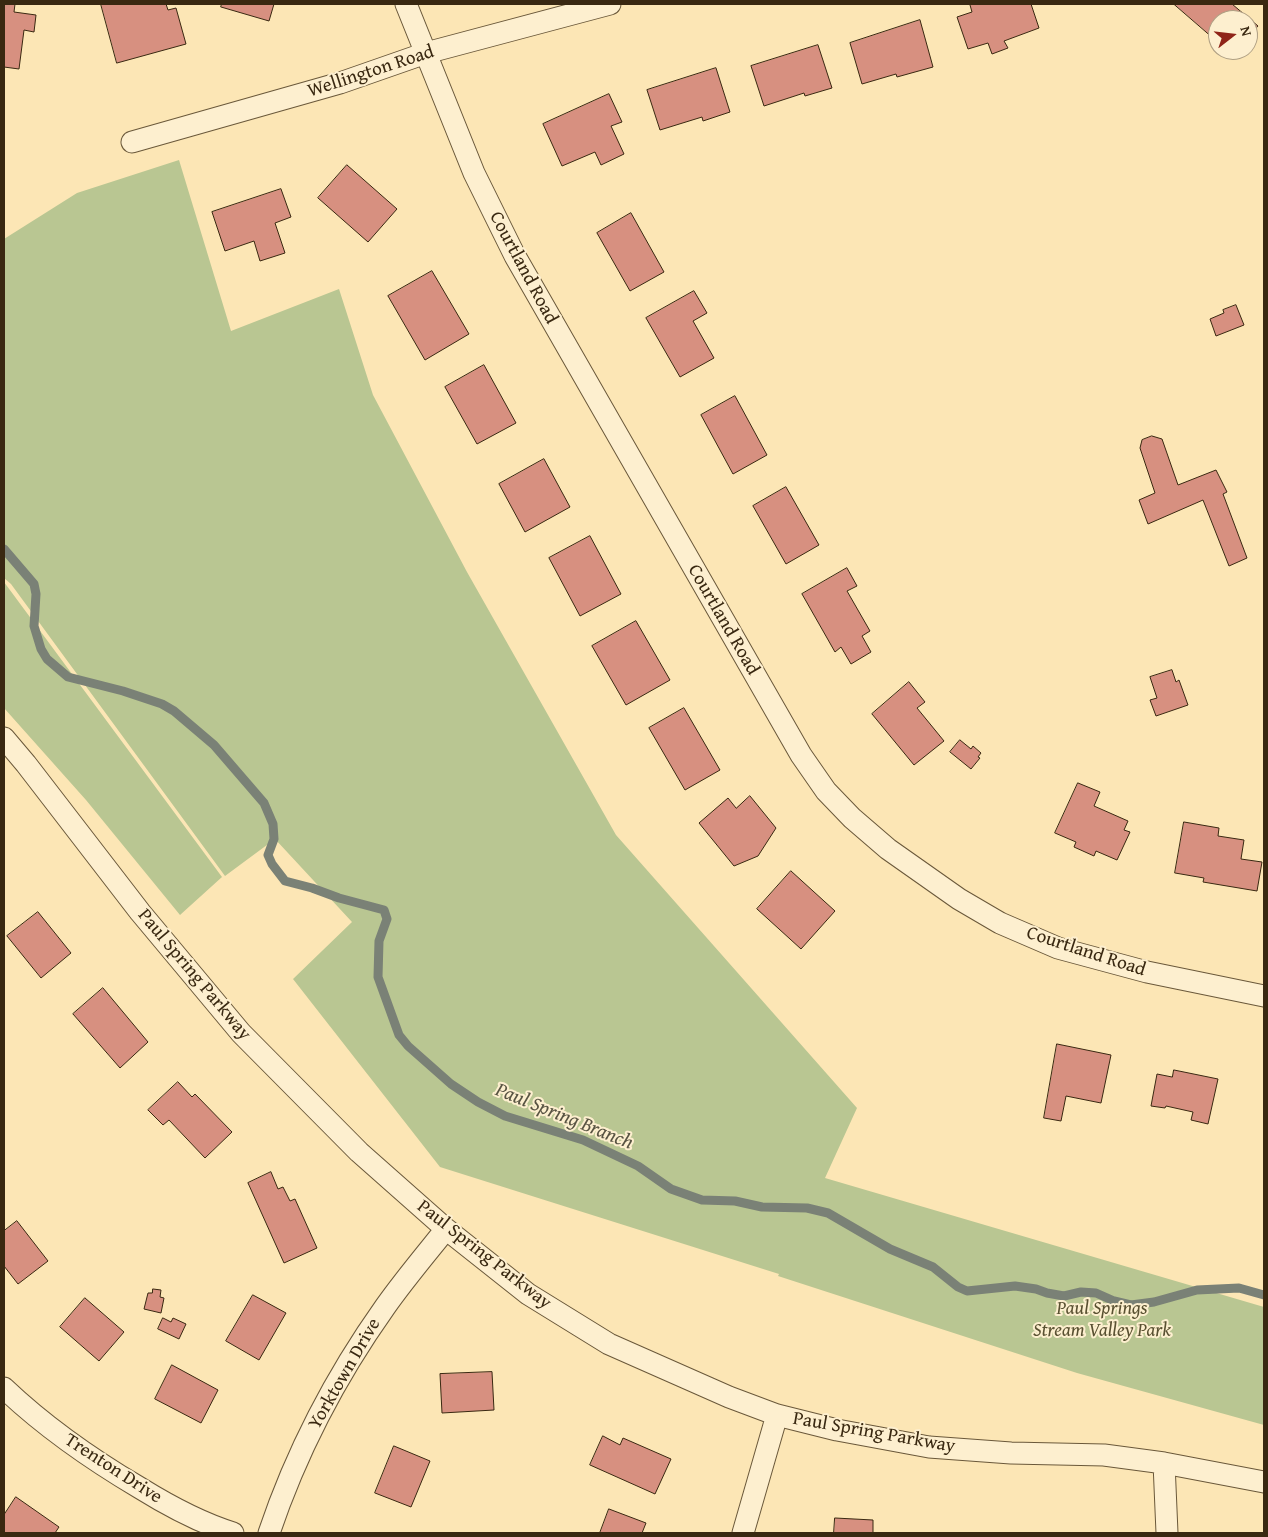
<!DOCTYPE html>
<style>
body{margin:0}
#map{position:relative;width:1268px;height:1537px;overflow:hidden;background:#fce6b5;font-family:"Gentium Book Plus",serif}
canvas{display:block}
.frame{position:absolute;inset:0;border:5px solid #392811;pointer-events:none}
.north{position:absolute;left:1208px;top:10px;width:50px;height:50px;box-sizing:border-box;background:#fdefcf;border:1px solid #af9f83;border-radius:50%;rotate:74deg;font-size:14px;font-weight:700;line-height:20px;text-align:center;color:#392811}
.north::after{content:'';display:block;margin:auto;width:18px;height:22px;background:#8f2418;clip-path:polygon(50% 0,100% 100%,50% 72%,0 100%)}
</style>
<div id="map">
<canvas width="1268" height="1537"></canvas>
<div class="frame"></div>
<div class="north">N</div>
</div>
<script>
const g = document.querySelector('canvas').getContext('2d');
g.lineJoin = 'round';
function fillPath(path, color) {
  g.fillStyle = color;
  g.fill(path, 'evenodd');
}
function trace(path, color, width, dash) {
  g.strokeStyle = color;
  g.lineWidth = width;
  g.lineCap = dash ? 'butt' : 'round';
  g.setLineDash(dash || []);
  g.stroke(path);
}
function drawText(font, color, halo, rows, align = 'center') {
  g.font = font + ' "Gentium Book Plus",serif';
  g.lineWidth = 4;
  g.setLineDash([]);
  g.textBaseline = 'middle';
  g.strokeStyle = halo;
  g.fillStyle = color;
  for (const [text, x, y, turn = 0] of rows) {
    g.save();
    g.translate(x, y);
    g.rotate((+turn || 0) * Math.PI / 180);
    g.textAlign = isNaN(turn) ? turn : align;
    if (halo) g.strokeText(text, 0, 0);
    g.fillText(text, 0, 0);
    g.restore();
  }
}
fillPath(new Path2D(`
 M179,160L231,331L339,289L373,395L467,572L616,835L857,1108L825,1178L1264,1307V1425L1077,1373L778,1276L779,1274L440,1167L293,979L352,922L275,839L225,876L11,584L4,578V239L77,193Z
 M4,582L222,877L180,915L86,800L4,708Z`), '#b9c692');
trace(new Path2D(`
 M4,549L34,584L36,594L34,626L41,649L47,659L68,677L123,691L162,704L174,711L214,745L264,803L273,824L274,839L268,855L272,864L285,881L312,888L339,898L384,910L387,919L379,941L378,977L399,1035L408,1046L451,1084L478,1102L505,1116L583,1140L638,1166L671,1189L702,1200L735,1201L762,1207L807,1208L828,1213L890,1249L933,1267L958,1287L967,1291L1015,1286L1036,1289L1047,1293L1064,1296L1081,1292L1096,1293L1114,1301L1131,1305L1154,1302L1197,1290L1239,1288L1264,1295`), '#7a8176', 9);
const building = new Path2D(`
 M4,4H15L14,12L36,15L34,32L24,30L19,69L4,67Z
 M101,4H166L168,10L176,8L186,44L117,63Z
 M222,4H274L269,21L221,7Z
 M972,4H1031L1039,28L1004,41L1008,48L992,54L988,43L968,49L957,17L972,12L970,5Z
 M1174,4H1232L1258,26L1248,37V20H1218V42Z
 M920,20L933,67L897,77L896,74L862,84L850,43Z
 M818,45L832,88L805,96L804,93L764,106L751,66Z
 M716,68L730,112L703,121L702,117L660,130L647,90Z
 M609,94L622,122L611,126L624,154L601,165L595,152L562,166L543,124Z
 M347,165L397,209L368,242L318,198Z
 M281,189L291,217L275,223L285,253L260,261L254,241L225,251L212,212Z
 M631,213L664,272L630,291L597,233Z
 M432,271L469,334L425,360L388,296Z
 M694,291L707,313L693,321L714,358L680,377L646,318Z
 M1236,305L1244,325L1216,336L1210,319L1224,313L1223,310Z
 M484,365L516,423L477,444L445,387Z
 M735,396L767,455L733,474L701,415Z
 M1152,436L1162,439L1178,485L1216,470L1227,492L1223,494L1247,558L1229,566L1203,500L1148,524L1139,500L1155,493L1140,448L1142,440Z
 M544,459L570,507L525,532L499,484Z
 M786,487L819,545L786,564L753,506Z
 M590,536L621,594L580,616L549,558Z
 M847,568L857,586L847,591L870,631L862,636L871,652L851,664L841,647L835,652L802,594Z
 M636,621L670,680L626,705L592,646Z
 M1172,670L1176,682L1179,680L1188,705L1156,716L1150,700L1157,698L1150,677Z
 M909,682L925,702L917,708L944,741L914,765L872,714Z
 M684,708L720,770L685,790L649,728Z
 M960,740L971,749L973,746L981,753L978,757L980,758L971,769L950,752Z
 M1078,783L1100,792L1094,806L1128,821L1124,830L1130,832L1117,860L1096,851L1094,856L1074,847L1076,842L1055,833Z
 M750,796L776,828L758,856L734,866L699,823L728,798L736,808Z
 M1184,822L1219,828L1218,836L1244,840L1241,859L1262,862L1257,891L1203,882L1204,878L1175,873Z
 M791,871L835,911L801,949L757,909Z
 M38,912L71,953L41,978L7,936Z
 M103,988L148,1042L120,1068L73,1014Z
 M1057,1044L1111,1055L1101,1103L1066,1096L1061,1121L1044,1118Z
 M1174,1070L1218,1079L1208,1124L1191,1120L1193,1112L1166,1106L1165,1108L1151,1106L1157,1074L1172,1077Z
 M178,1082L192,1097L195,1094L232,1132L205,1158L169,1120L163,1125L148,1110Z
 M271,1172L278,1189L283,1187L290,1201L295,1199L317,1248L284,1263L248,1183Z
 M17,1221L48,1261L18,1284L4,1266V1231Z
 M153,1289L161,1290L160,1297L164,1298L161,1313L144,1309L148,1293H152Z
 M253,1295L286,1313L259,1360L226,1341Z
 M85,1298L124,1332L99,1361L60,1327Z
 M163,1318L171,1322L173,1318L186,1324L179,1339L158,1329Z
 M172,1365L218,1390L201,1423L155,1399Z
 M492,1372L494,1410L442,1413L440,1374Z
 M603,1436L620,1445L623,1438L671,1459L655,1494L590,1465Z
 M394,1446L430,1461L411,1507L375,1493Z
 M16,1497L59,1527L55,1533H4V1515Z
 M609,1509L646,1523L642,1533H600Z
 M835,1518L873,1520V1533H834Z`);
fillPath(building, '#d79080');
trace(building, '#392811', 1);
const street = new Path2D(`
 M406,4L474,173L515,256L801,755L826,791L852,818L888,849L959,899L1000,923L1058,948L1147,972L1264,996
 M132,142L340,83L426,53L610,4
 M4,738L26,764L140,912L241,1033L359,1152L446,1229L528,1294L609,1344L729,1397L777,1415L837,1430L929,1447L1011,1453L1104,1455L1164,1463L1264,1482
 M4,1388C45,1427 91,1459 140,1488C169,1506 201,1523 233,1533
 M1164,1463L1167,1533
 M269,1533C296,1453 336,1376 385,1307C404,1280 426,1254 446,1229
 M743,1533L777,1415`);
trace(street, '#6a583a', 23);
trace(street, '#fdefcf', 21);
drawText('19px', '#392811', '#fdefcf', [
 ["Wellington Road",371,72,-18],
 ["Courtland Road",523,268,62],
 ["Courtland Road",723,620,60],
 ["Courtland Road",1086,952,18],
 ["Paul Spring Parkway",194,975,50],
 ["Paul Spring Parkway",484,1255,38],
 ["Yorktown Drive",345,1374,-60],
 ["Paul Spring Parkway",874,1433,10],
 ["Trenton Drive",113,1469,33]
]);
drawText('italic 19px', '#595031', '#fdefcf', [
 ["Paul Springs",1102,1309],
 ["Stream Valley Park",1102,1331]
]);
drawText('italic 20px', '#595443', '#fdefcf', [
 ["Paul Spring Branch",564,1117,22]
]);
</script>
